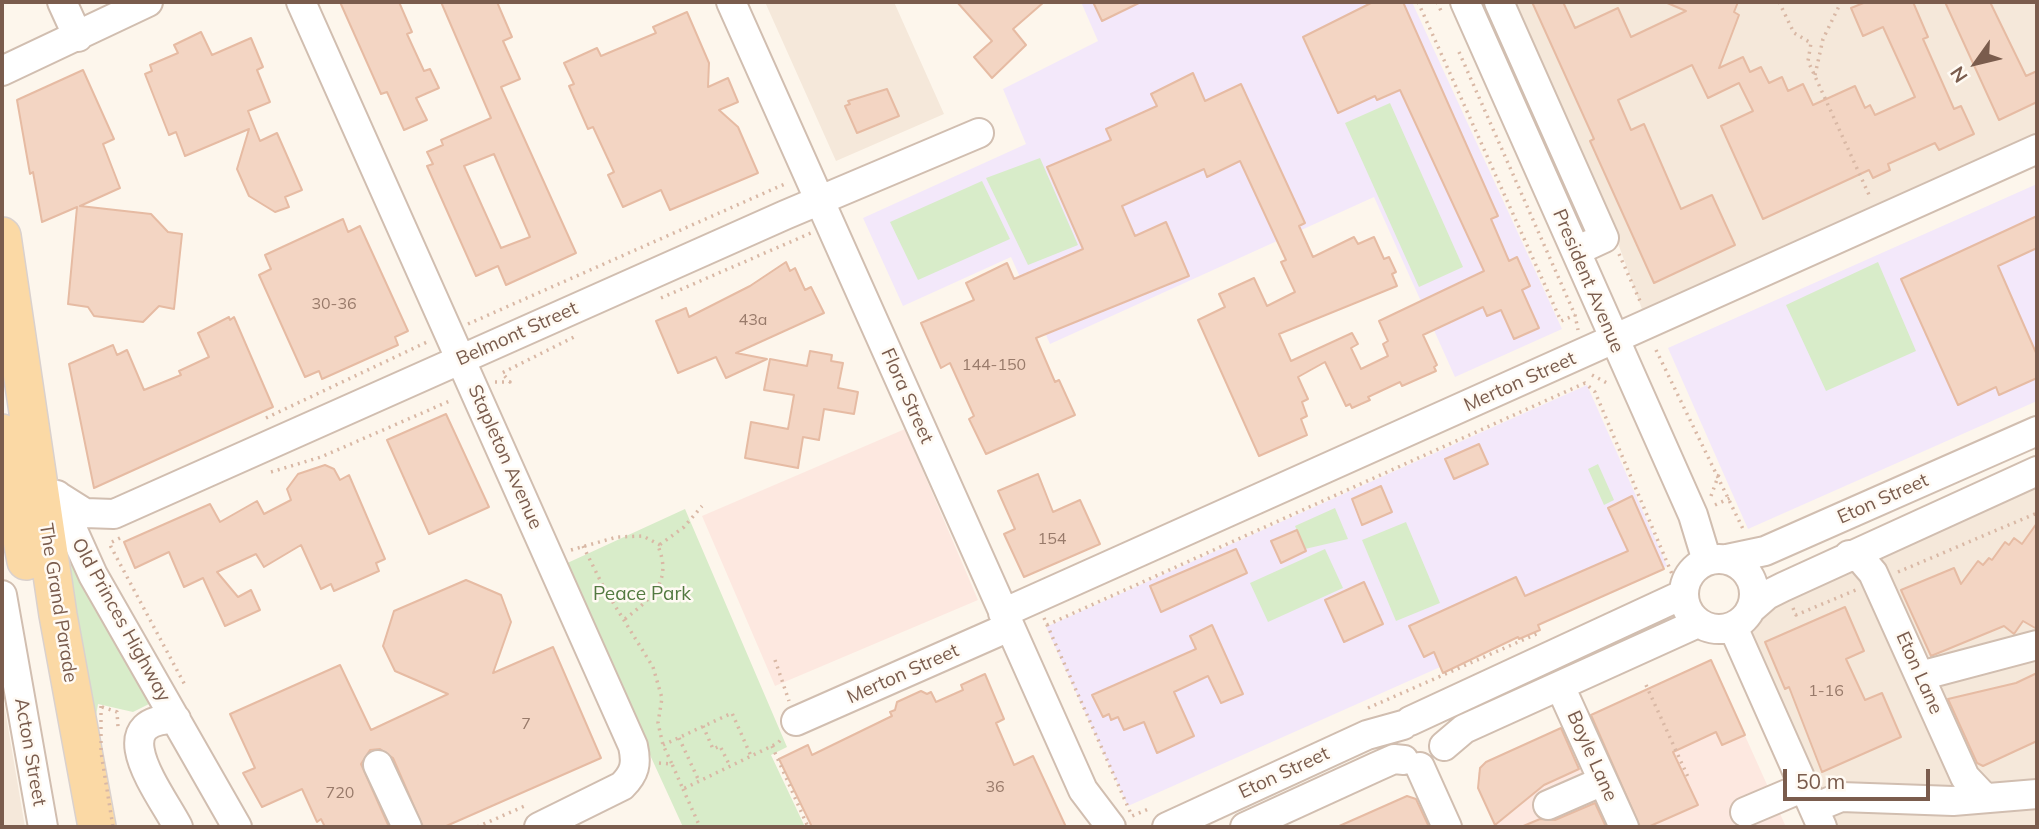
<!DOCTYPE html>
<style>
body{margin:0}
#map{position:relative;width:2039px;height:829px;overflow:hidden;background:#fdf6ec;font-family:Mulish,sans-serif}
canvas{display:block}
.frame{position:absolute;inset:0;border:4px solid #7a5c4d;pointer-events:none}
.north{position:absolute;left:1941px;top:28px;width:70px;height:70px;-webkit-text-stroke:5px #fffaf3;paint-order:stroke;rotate:236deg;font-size:19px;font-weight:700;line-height:28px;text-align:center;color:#7a5c4d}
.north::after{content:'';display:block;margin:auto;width:24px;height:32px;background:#7a5c4d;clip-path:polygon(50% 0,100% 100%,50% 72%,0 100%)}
.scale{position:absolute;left:1783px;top:769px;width:147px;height:32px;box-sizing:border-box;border:4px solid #7a5c4d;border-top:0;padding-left:9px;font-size:21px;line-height:24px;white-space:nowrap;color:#7a5c4d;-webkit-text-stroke:5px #fffaf3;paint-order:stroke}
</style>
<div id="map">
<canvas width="2039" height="829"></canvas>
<div class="frame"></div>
<div class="north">N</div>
<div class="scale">50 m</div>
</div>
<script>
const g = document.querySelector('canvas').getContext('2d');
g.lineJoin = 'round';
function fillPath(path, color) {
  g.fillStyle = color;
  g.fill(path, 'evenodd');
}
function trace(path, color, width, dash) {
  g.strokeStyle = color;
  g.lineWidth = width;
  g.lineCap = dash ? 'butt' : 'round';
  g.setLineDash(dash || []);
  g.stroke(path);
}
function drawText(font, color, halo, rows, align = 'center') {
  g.font = font + ' Mulish,sans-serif';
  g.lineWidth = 5;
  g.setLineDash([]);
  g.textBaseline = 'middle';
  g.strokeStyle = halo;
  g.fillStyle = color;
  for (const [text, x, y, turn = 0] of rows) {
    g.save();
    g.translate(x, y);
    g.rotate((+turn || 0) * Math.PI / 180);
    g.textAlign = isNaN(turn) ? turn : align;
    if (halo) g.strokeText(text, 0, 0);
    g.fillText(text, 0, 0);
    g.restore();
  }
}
fillPath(new Path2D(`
 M765,2H894L944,114L836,161Z
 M1511,2H2037V149L1647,323L1619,246Z
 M2037,471V827H1822L1739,642L1754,600Z
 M2,692L25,827H2Z`), '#f5e8da');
fillPath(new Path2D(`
 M905,429L978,600L775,686L702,516Z
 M1711,660L1786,827H1634L1584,718Z
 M1569,725L1585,762L1582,775L1536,797L1546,816L1598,795L1613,827H1496L1478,788V773L1483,765Z`), '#fde8e0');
fillPath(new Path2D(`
 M1081,2H1412L1562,329L1455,377L1374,197L1050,344L1011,257L903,306L863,218L1026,144L1003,89L1098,41Z
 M2037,184V401L1748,529L1668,348Z
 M1587,385L1667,566L1128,806L1046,627Z`), '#f3e8fa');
fillPath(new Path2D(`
 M1390,103L1463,267L1419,287L1345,123Z
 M1040,158L1078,245L1028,265L986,178Z
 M982,181L1010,239L918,280L890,222Z
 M1878,262L1916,351L1826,391L1786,305Z
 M1598,464L1614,500L1604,505L1588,469Z
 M1335,508L1348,539L1305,549L1295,526Z
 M685,509L787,747L771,755L805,827H683L563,565Z
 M1406,522L1440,603L1396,621L1362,540Z
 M1325,549L1343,588L1268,622L1250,583Z
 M62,562L79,565L157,700L133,712L98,704L96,716L86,713Z`), '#d8ecc9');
const building = new Path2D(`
 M340,2H399L412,32L407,34L424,71L430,69L439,88L416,98L427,120L404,130L387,92L381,94Z
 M441,2H497L512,37L503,41L520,79L501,87L576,253L506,285L498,266L476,276L427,166L433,164L427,152L443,145L441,140L491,118ZM494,154L530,237L501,248L464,166Z
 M957,2H1044L1013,29L1026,45L992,78L974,57L992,41Z
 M1093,2H1141L1102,21Z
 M1373,2H1403L1498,216L1491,219L1509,261L1517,257L1530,286L1522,290L1539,328L1514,339L1501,310L1487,316L1483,307L1423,335L1437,365L1434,367L1436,371L1402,386L1400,382L1368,397L1370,400L1352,408L1350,404L1346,406L1325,362L1298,377L1308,399L1302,402L1307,416L1301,419L1307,435L1259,456L1198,320L1225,307L1219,294L1254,278L1267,306L1295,292L1281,262L1286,260L1240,161L1207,177L1204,169L1122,206L1135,236L1166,222L1189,276L1036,338L1055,382L1059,380L1075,415L986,454L969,419L974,416L950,363L941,368L921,323L974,300L966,283L1007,263L1014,279L1083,249L1047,167L1111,140L1106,129L1157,106L1151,94L1193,73L1205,101L1241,84L1305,223L1299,226L1313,257L1354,237L1358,244L1374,237L1384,259L1389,257L1396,272L1392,274L1397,286L1279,334L1291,361L1352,333L1358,344L1351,348L1361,369L1388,356L1383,344L1388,341L1379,321L1484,271L1400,90L1377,100L1375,96L1338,113L1303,37Z
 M1532,2H1563L1575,28L1618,8L1631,37L1686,11L1665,2H1738L1734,12L1739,15L1719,68L1743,57L1750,72L1761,67L1769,83L1782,77L1788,91L1803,84L1813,105L1855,86L1865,108L1870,105L1875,115L1915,97L1883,27L1863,36L1851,8L1866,2H1913L1928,37L1923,39L1954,109L1961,106L1974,134L1939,150L1935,143L1888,164L1890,170L1873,178L1869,170L1763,219L1721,126L1753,111L1739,83L1708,98L1692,65L1618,100L1631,130L1644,124L1681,209L1712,195L1735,245L1654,283L1590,141L1594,139Z
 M1945,2H1990L2026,76L2037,71V102L1999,120Z
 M687,12L709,63L708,87L728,78L738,102L719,110L738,127L758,173L670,210L661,190L623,207L608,175L614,172L593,127L588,129L569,86L574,84L564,63L597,48L601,56L656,33L653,27Z
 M201,32L212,55L251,38L263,67L257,70L270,102L248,111L260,141L277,133L302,190L285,197L289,207L275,212L249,196L237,169L249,129L185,156L176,132L169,135L145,74L152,71L150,65L178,53L174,45Z
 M83,70L114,139L103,144L120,188L80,206L151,214L168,232L182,234L174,309L159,306L143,322L94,316L88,307L68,304L77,207L42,222L33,172L30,174L17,100Z
 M887,89L899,116L857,133L845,106L850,104L848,101Z
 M2037,216V248L1998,266L2037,355V378L1999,395L1996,387L1958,405L1901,279Z
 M343,219L348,232L360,226L408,331L395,337L398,345L322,379L319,371L305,377L259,275L271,269L265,255Z
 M786,262L790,271L795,268L805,290L811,287L824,313L736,353L767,359L726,378L716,357L678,373L656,321L686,308L689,317L750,286Z
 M229,317L230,320L234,317L273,407L94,488L69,364L113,345L117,355L127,350L144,390L181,375L179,371L209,357L198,333Z
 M810,351L832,355L831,361L843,363L838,388L858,392L854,414L824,409L819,440L803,437L798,468L745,458L751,422L788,429L794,395L764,390L770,359L807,366Z
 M446,414L489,507L429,534L387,440Z
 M1479,444L1488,464L1454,479L1445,459Z
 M325,465L334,469L340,480L349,475L385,559L376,563L379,571L334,591L331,584L321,589L301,545L264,567L256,554L217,572L238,597L251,590L260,610L225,626L203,578L184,587L169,552L135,568L124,542L210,504L220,522L257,501L264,514L291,500L287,489L298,474Z
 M1038,474L1053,512L1080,500L1100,544L1024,577L1004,534L1015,529L998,491Z
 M1381,486L1392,512L1362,525L1352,499Z
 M1632,496L1664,569L1538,625L1540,630L1519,639L1518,637L1443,673L1434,652L1424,657L1409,626L1516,577L1525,596L1628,551L1608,508Z
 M2037,523V629L2023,621L2014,634L2004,626L1931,656L1901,590L1954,568L1961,584L1978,561L1983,565L1989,558L1992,560L2005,542L2009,545L2014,538L2022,544Z
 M1297,530L1306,551L1281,563L1271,541Z
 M1236,549L1247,573L1161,612L1150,586Z
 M466,580L501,595L511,622L493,673L553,647L601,758L444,827H423L393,758L380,749L370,750L361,764L389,827H325L321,819L317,822L302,789L262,807L243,773L255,768L230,714L340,665L371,730L448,694L395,671L383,646L394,611Z
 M1364,582L1383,624L1344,642L1325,600Z
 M1845,607L1864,651L1846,659L1865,700L1882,693L1901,737L1822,772L1789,687L1785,689L1765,642Z
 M1212,625L1243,694L1221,703L1208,676L1174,692L1194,736L1157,753L1144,722L1124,730L1118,717L1111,720L1109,714L1103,717L1092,695L1196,649L1190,636Z
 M1711,660L1745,735L1722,745L1716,732L1673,752L1698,805L1648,827H1640L1591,715Z
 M2037,673V741L1983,766L1977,763L1948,699L2016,683Z
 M985,674L1004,719L996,723L1014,765L1033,756L1066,827H812L779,759L808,745L812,755L892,716L890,712L895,710L897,702L921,691L927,694L931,692L936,702L963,690L961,685Z
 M1561,728L1579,769L1544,785L1495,825L1478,788L1480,768L1486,762Z
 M1407,796L1416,799L1429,827H1337Z
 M1595,803L1606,827H1521L1540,819L1555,820Z`);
fillPath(building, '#f3d5c3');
trace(building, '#e6bba3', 2);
const minor = new Path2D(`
 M62,2L78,37
 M301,2L633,746C637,764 635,773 622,786L539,827
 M731,2L1083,790L1111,827
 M1465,2L1693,515L1707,561
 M1499,2L1604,238L1576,251
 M2,71L148,2
 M57,495L93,575L237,827
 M58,496L85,513L114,514L785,215L979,133
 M1849,555L1861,559L1873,573L1965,777L1984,797
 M1684 594a35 35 0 1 1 70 0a35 35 0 1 1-70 0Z
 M1727,559L1765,551L2037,431
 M2,595L43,827
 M1751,609L1767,595L1783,587L2037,471
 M1003,613L2037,149
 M1733,627L1822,827
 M1920,676L2037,645
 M1560,686L1624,827
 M176,719C101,719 161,794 178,827
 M796,721L1009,627
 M1410,721L1684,594
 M1444,746L1464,729L1698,623
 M378,765L407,827
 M1420,767L1447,827
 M1548,805L1603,781
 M1814,808L1841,797L1953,801L2037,794
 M1745,812L1804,787
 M1167,827L1367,735L1403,725
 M1245,827L1376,767L1394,759L1404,760`);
const major = new Path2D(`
 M2,236L58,615L97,827
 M2,433L26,561`);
trace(minor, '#d1beb0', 32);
trace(major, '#dad1cd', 40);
trace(new Path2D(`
 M1418,2L1561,321L1575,315
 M1437,2L1442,13
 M1779,2L1794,33L1811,43L1808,61L1870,197
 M1459,52L1575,315L1578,330
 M1815,75L1823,39L1841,2
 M1619,254L1640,301
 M661,298L811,233
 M468,324L787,183
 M1656,350L1744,531
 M1592,375L1607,383
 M495,382H510L502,373L574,337
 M266,418L427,342
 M271,472L321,457L452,400
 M1711,496L1719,474
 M1715,505L1730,498
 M120,538L110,543L111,547L186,687
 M583,546L604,588L653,667L662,698L658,723L663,745L672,764
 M571,550L617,537L643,536L660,545
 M1898,572L2037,513
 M1793,608L1796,615L1856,590
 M1044,618L1132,816L1151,808
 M625,619C651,598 673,582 658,546L684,527L702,506
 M1047,625L1585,383L1595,392L1672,574
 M775,660L789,701
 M1646,685L1688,777
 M102,707L117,712L118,727
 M1368,708L1541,632
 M703,726L713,749L720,746L730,766
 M679,738L699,781
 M663,745L732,713L751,756
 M772,746L808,827
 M659,763L672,764L683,789L778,743L783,737
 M683,789L700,827
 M477,827L527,805`), '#d9b8a5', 3.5, [2, 5]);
trace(minor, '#fff', 28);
trace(major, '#fbd9a5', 37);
trace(new Path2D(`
 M101,706V752L113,827`), '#d9b8a5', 3.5, [2, 5]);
drawText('16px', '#987a6a', null, [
 ["30-36",334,304],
 ["43a",753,320],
 ["144-150",994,365],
 ["154",1052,539],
 ["1-16",1826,691],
 ["7",526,724],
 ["36",995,787],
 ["720",340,793]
]);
drawText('19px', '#7a5c4d', '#fffaf3', [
 ["President Avenue",1588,281,67],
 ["Belmont Street",517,334,-24],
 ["Merton Street",1520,382,-24],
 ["Flora Street",907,396,66],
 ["Stapleton Avenue",505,457,66],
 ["Eton Street",1883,499,-24],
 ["The Grand Parade",58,603,81],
 ["Old Princes Highway",121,620,61],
 ["Eton Lane",1919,673,66],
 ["Merton Street",903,674,-24],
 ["Acton Street",30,752,80],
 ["Boyle Lane",1592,756,66],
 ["Eton Street",1284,773,-25]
]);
drawText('19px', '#537a41', '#fffaf3', [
 ["Peace Park",642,594]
]);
</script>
